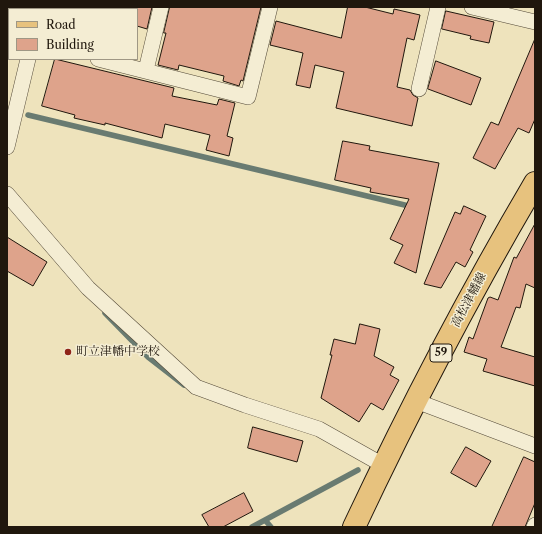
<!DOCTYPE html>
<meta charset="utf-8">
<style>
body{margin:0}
#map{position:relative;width:542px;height:534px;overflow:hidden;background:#eee3bc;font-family:"Libre Caslon Text",serif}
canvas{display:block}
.frame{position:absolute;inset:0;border:8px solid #20170d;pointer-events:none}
.legend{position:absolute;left:8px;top:8px;width:130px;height:52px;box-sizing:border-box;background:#f4edd3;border:1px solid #9f9784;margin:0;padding:5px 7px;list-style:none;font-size:12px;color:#20170d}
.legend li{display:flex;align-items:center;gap:8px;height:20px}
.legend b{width:20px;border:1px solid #9f9784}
</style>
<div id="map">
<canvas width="542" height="534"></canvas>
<div class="frame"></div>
<ul class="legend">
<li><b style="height:5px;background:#e7c27e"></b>Road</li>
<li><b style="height:11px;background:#dea38b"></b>Building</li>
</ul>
</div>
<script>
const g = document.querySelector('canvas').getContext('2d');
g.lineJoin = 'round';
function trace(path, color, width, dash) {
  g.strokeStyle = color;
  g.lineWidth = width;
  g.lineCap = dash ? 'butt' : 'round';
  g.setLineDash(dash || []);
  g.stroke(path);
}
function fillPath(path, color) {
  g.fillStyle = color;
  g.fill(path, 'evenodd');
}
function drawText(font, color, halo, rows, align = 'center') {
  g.font = font + ' "Libre Caslon Text","Noto Serif JP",serif';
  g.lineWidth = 3;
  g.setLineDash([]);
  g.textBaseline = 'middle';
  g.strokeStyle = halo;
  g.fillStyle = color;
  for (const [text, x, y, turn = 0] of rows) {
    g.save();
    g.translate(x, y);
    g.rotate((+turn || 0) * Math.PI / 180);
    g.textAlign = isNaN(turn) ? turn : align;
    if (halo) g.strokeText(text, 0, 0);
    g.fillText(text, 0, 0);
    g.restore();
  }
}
trace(new Path2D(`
 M28,115L413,207
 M105,313L148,357L184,385
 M265,520L271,527
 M252,527L358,470`), '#697b71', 5.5);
const building = new Path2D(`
 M137,7H152L147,29L137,26Z
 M170,7H261L243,81L241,80L239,86L223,81L224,76L179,65L178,70L158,65L166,33H164Z
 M348,7H365L393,14L394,9L420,15L414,40L407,38L397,87L410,90L413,95L418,98L412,126L336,108L344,72L315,65L310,88L296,85L303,53L270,45L276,21L341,38Z
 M446,11L494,22L489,43L470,39L471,36L442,29Z
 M535,39V119L529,133L518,128L495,169L473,158L491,122L498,125Z
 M55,59L174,88L172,96L217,105L219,99L235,103L227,136L233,138L229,156L206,150L210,135L165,124L162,138L105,123V125L74,118L75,115L42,106Z
 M436,61L481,78L471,105L428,89Z
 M343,141L370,146L369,150L439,163L416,273L394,263L403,245L390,239L409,199L370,192L371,188L335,180Z
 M464,206L486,216L470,250L473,252L465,267L456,262L441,288L424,284L455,212L460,214Z
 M535,224V288L526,284L520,308L516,307L501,347L535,357V386L483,371L487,359L464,352L469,337L473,339L488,298L490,297L498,300L514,257L516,258Z
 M7,237L47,262L33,286L7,271Z
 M360,324L380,329L374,356L394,367L390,375L399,380L383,410L371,403L359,422L321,398L332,355H330L334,339L355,344Z
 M253,427L303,441L297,462L248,448Z
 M466,447L491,461L476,487L451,473Z
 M524,457L535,462V503L525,527H492Z
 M244,493L253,511L223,527H209L202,515Z`);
fillPath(building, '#dea38b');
trace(building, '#20170d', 1);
const street = new Path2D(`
 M472,7L535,22
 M39,9L40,7
 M98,59L248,97L270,7
 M146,70L161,7
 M419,89L438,7
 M7,147L28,59
 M7,194L88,288L196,387L245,405L319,429L383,465
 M416,401L535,446
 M534,527L535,525`);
const primary = new Path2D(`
 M354,527C409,410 469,295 535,183`);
trace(street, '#544a39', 16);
trace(primary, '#20170d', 24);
trace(street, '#f4edd3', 15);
trace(primary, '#e7c27e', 22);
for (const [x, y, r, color] of [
 [68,352,4,"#8f2418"]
]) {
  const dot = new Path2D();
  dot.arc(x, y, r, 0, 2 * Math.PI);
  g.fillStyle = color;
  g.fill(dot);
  trace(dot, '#f4edd3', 1.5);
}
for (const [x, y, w] of [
 [441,353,22]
]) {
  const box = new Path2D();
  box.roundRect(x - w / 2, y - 9, w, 18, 3);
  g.fillStyle = '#f4edd3';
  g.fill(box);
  trace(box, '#20170d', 1);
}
drawText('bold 11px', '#20170d', null, [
 ["59",441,353]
]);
drawText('12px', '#20170d', '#f4edd3', [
 ["高松津幡線",469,300,-62]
]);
drawText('12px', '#20170d', '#f4edd3', [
 ["町立津幡中学校",76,352]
], 'left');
</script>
